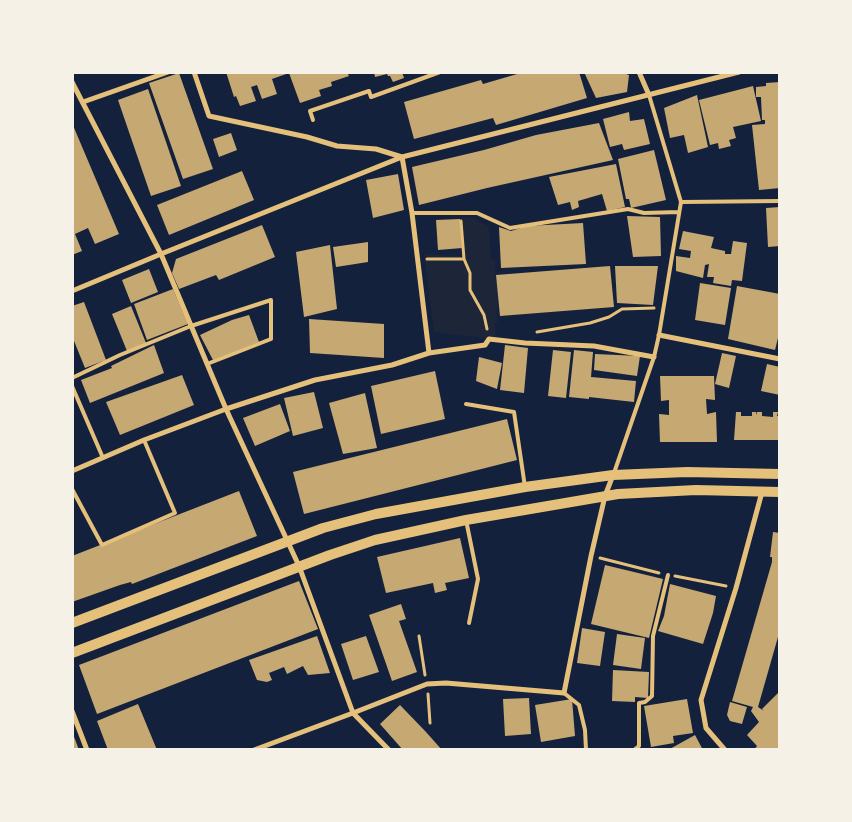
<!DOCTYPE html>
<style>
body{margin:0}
#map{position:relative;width:852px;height:822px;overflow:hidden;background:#14213d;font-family:"Work Sans",sans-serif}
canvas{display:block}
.frame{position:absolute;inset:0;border:74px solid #f6f1e7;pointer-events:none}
</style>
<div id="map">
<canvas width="852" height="822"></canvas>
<div class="frame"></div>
</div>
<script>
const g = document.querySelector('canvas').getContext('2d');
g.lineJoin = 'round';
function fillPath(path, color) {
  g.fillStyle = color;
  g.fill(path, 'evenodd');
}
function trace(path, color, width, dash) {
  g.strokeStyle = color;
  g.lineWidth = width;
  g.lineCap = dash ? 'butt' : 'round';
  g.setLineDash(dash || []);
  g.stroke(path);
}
fillPath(new Path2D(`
 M457,218H474L489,227L491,261H495L496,282L501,281L499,299H497L498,309L496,310L498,322L495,323L496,336L484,338L434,332L424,254L461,256Z`), '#1d2539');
fillPath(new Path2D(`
 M226,72H347L349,76L331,82L332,86L319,90L321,96L300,103L289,73L272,79L277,94L262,99L257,85L251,87L256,101L240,106L236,96L234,97Z
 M374,72H402L404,78L393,82L390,76H388L387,74L375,77Z
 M524,72H579L587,98L496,125L493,118L414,139L404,102L481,80L483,84Z
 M584,72H621L629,75L627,92L596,98Z
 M179,73L213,169L183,179L149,83Z
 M780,82V188L759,190L752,125L765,124V120H762L761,97H756V87L766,86V83Z
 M753,86L761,121L733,127L736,138L729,140L731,146L719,149L718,143L710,145L699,100Z
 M148,89L181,186L151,196L118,100Z
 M697,95L708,147L688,153L684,135L670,138L664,108Z
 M629,112L630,121L644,119L650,144L624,150L622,144L610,147L603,119Z
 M72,123L119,234L95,244L88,228L75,234L82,251L72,255Z
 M599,123L613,160L487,188L419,205L412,167L484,150L536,135Z
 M231,133L237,150L219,157L213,139Z
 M654,150L666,200L631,208L629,199H626L618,159Z
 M616,164L625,207L607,211L602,194L578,201L579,207L572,210L570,202L558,205L549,177Z
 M242,171L254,200L169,235L157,205Z
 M398,174L404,210L373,218L366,180Z
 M780,207V246L768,247L766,208Z
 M627,216L660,217L661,256L633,257Z
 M460,219L462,248L438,250L436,220Z
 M583,223L586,264L501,268L499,227L511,231L527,226Z
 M262,225L275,257L219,280L216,275L179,289L172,273L176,259Z
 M683,231L714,237L711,248L725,251V254H731L733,241L747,243L742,281L732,280L731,286L713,283L714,277H707L709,264L705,265L703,278L676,271V256L690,258L691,251L679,249Z
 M368,242V262L336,267L333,247Z
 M330,245L337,309L304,317L296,252Z
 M610,266L614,307L500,316L496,275Z
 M615,266H658L653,305L617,303Z
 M149,269L158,292L131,303L122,280Z
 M700,283L731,288L725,325L695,320Z
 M737,286L780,294V330L775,350L728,339Z
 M173,289L188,324L147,340L134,304Z
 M84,302L106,360L85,368L72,336V306Z
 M131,306L146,343L127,351L112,314Z
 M249,315L259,342L213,360L200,335L232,320Z
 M309,319L384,324V358L310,353Z
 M154,345L164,373L90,403L81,380L112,368L111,366Z
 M505,345L528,348L524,393L500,390Z
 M553,350L571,352L566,398L548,396Z
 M574,350L593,352L591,377L636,381L634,402L589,397V392V399L569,397Z
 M722,353L736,356L729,388L715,384Z
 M595,354L640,356L637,376L594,370Z
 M479,357L502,363L497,389L476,381Z
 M767,364L780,367V395L761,391Z
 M435,371L445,419L381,434L371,386Z
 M182,375L194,405L120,435L106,402Z
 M660,376H714L715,400L706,399L707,414L716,412L717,442H660L659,414L669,415V400L661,401Z
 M314,392L323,428L293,436L284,398Z
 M365,393L377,448L343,454L329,403Z
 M280,404L290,431L255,446L243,418Z
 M736,412H741V416H752V412H756V415L757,412H762V416L773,417V412H778L777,416H780V440H734Z
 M507,419L517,460L304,514L293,472Z
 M239,491L257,536L132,584L131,582L120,585L72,602V556Z
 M773,532L780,533V630L758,707L764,711L762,709L780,691V750H754L757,746L747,735L759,722L751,711L753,707L732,701L772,562V557H770Z
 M460,538L469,578L445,583L447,590L435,593L433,583L386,593L377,557Z
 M605,565L663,579L649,638L591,624Z
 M299,581L318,629L97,714L79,665Z
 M670,584L716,596L713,613L703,644L658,631L664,616Z
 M401,604L406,619L399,621L417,672L392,681L369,615Z
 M582,628L605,632L600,666L577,663Z
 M617,634L645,638L641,669L613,665Z
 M317,636L330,673L308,675L303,666L287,674L284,667L269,673L272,680L267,682L257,680L249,660Z
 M366,636L379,672L353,680L341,644Z
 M613,670L649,672L648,698L635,697V702L612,701Z
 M529,698L531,734L505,736L503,699Z
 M572,699L575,736L541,742L535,705Z
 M687,699L693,733L673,736L674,743L651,747L644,706Z
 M730,702L747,707L742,724L730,721L727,715Z
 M138,704L157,750H108L97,721Z
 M400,705L426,732L442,750H403L380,724Z
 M72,734H73L79,750H72Z
 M695,735L703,750H668Z`), '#c6a872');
trace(new Path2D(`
 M461,221L464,259L470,273V290L484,315L487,329
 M427,259H464
 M537,332L590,323L609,317L622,309L654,308
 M600,558L659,573
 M675,576L726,586
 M419,636L425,675
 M428,694L430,723`), '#e5c07b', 3);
trace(new Path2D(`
 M313,120L310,111L369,91L371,97L440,72
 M681,202L780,201
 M412,213H477L510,228L628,209L644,213L679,212
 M72,378L120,355L191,326L271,300V339L207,364
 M72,386L103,458
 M466,404L514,412L525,487
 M614,473L654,357L659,335L681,202L649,95
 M72,489L102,545L175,513L144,440
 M466,520L478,579L469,623
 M564,693L579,705L585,730L586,750
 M634,750L639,746V703L645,702L652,696L653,636L668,575`), '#e5c07b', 4);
trace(new Path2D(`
 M194,72L209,116L307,137L337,146L376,149L402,157L412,213L429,353
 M639,72L649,95
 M72,82L161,254L226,409L299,566L353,713L389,750
 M83,102L168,72
 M72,291L161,254L402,157L739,72
 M659,335L780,359
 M72,471L144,440L226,409L315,380L392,365L429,353L485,345L489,339L525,343L594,346L654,357
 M72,711L87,750
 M254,750L353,713L427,684L446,683L564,693L591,556L605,496L613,475
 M725,750L706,728L701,700L736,588L762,492`), '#e5c07b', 5);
trace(new Path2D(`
 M72,623L323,528L376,514L525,487L613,475L687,472L780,474
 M72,653L330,555L375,540L466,520L618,494L696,490L780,492`), '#e5c07b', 10);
</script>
